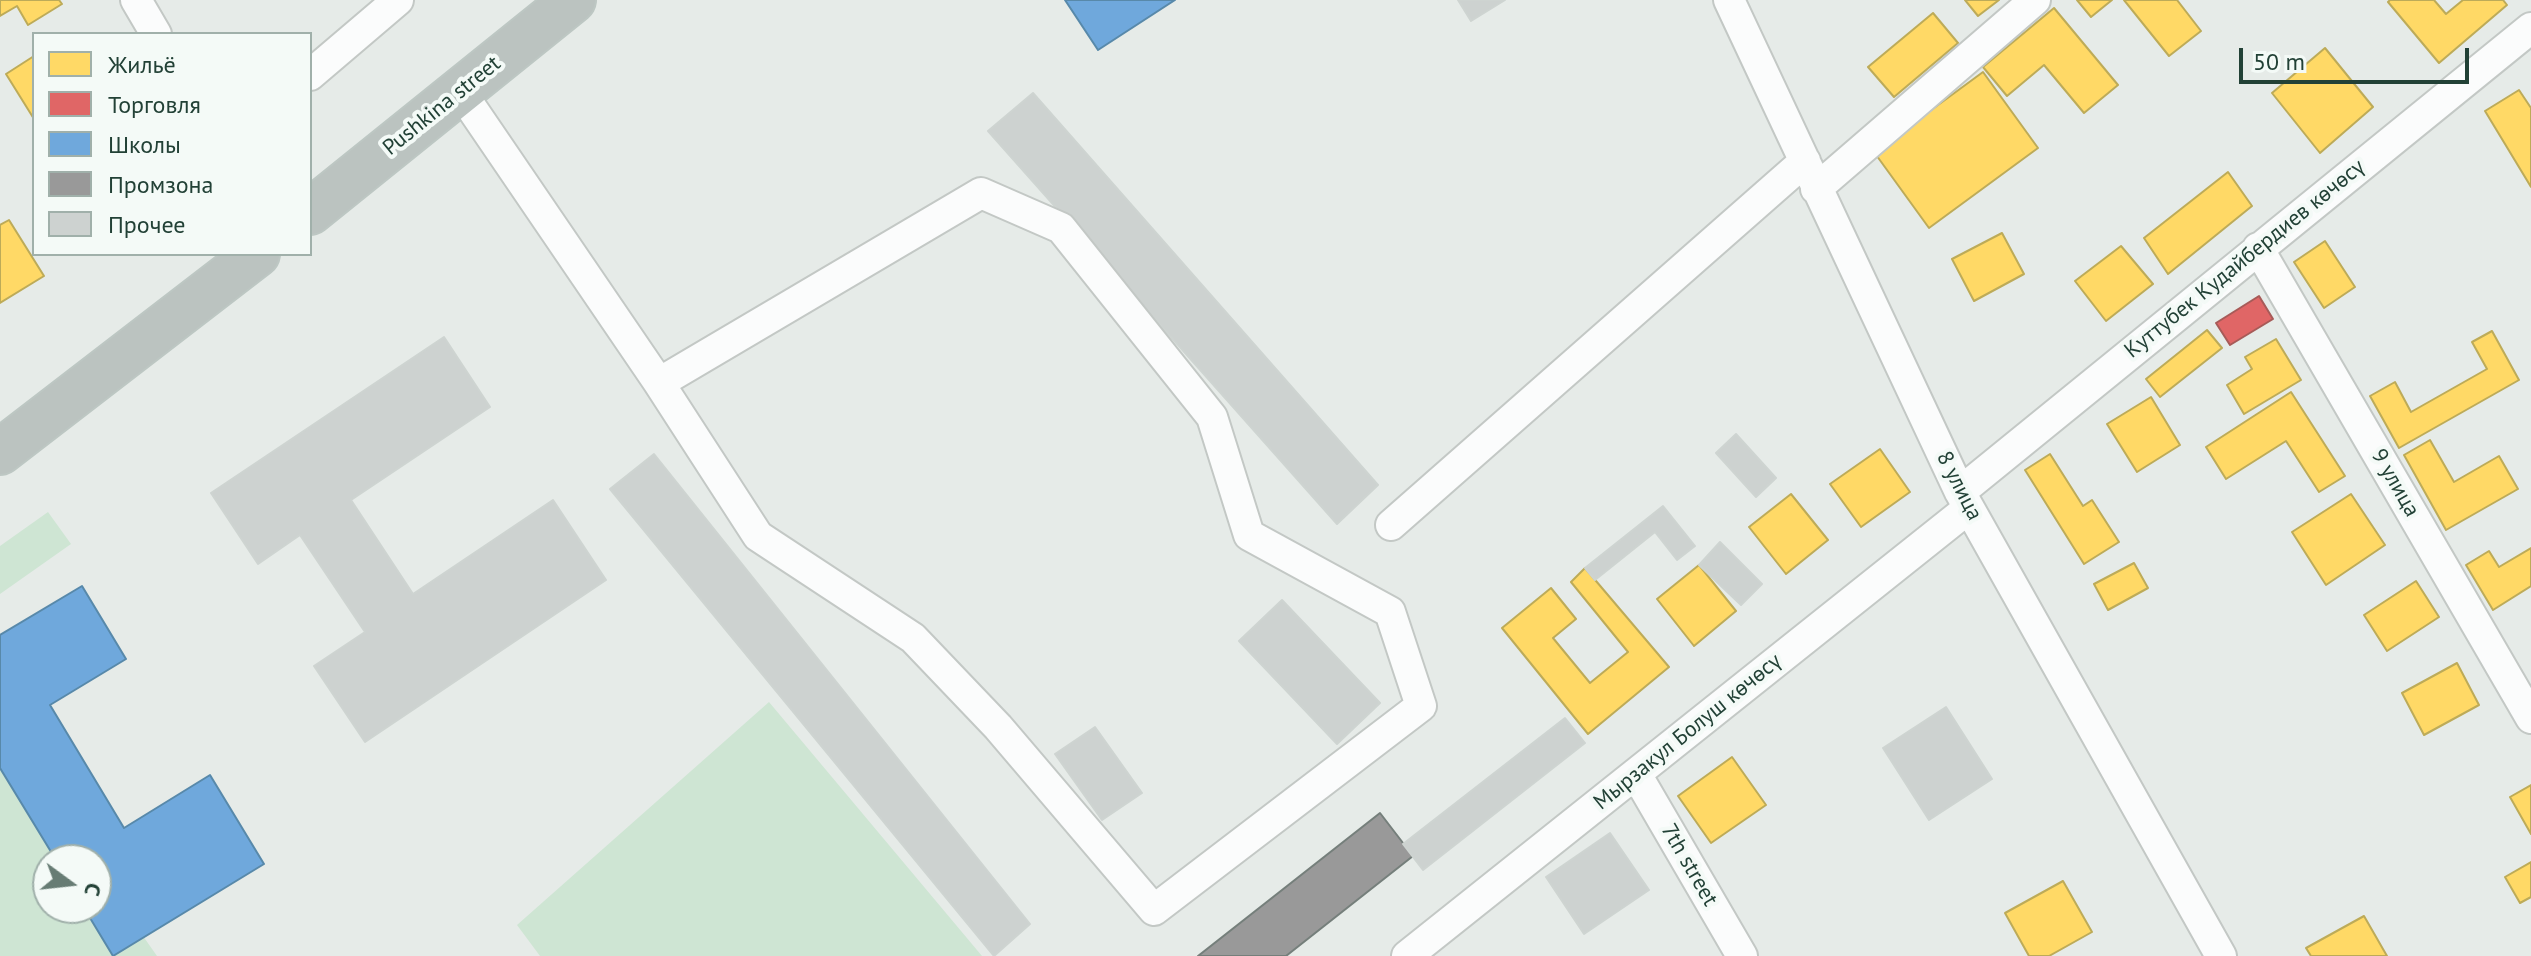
<!DOCTYPE html>
<meta charset="utf-8">
<style>
body{margin:0}
#map{position:relative;width:2531px;height:956px;overflow:hidden;background:#e6ebe8;font-family:"PT Sans",sans-serif}
canvas{display:block}
.legend{position:absolute;left:32px;top:32px;width:280px;height:224px;box-sizing:border-box;background:#f4faf7;border:2px solid #a0b0aa;margin:0;padding:10px 14px;list-style:none;font-size:24px;color:#224136}
.legend li{display:flex;align-items:center;gap:16px;height:40px}
.legend b{width:40px;border:2px solid #a0b0aa}
.north{position:absolute;left:32px;top:844px;width:80px;height:80px;box-sizing:border-box;background:#f4faf7;border:2px solid #a0b0aa;border-radius:50%;rotate:105deg;font-size:22px;font-weight:700;line-height:32px;text-align:center;color:#224136}
.north::after{content:'';display:block;margin:auto;width:28px;height:36px;background:#677c74;clip-path:polygon(50% 0,100% 100%,50% 72%,0 100%)}
.scale{position:absolute;left:2239px;top:48px;width:230px;height:36px;box-sizing:border-box;border:4px solid #224136;border-top:0;padding-left:10px;font-size:24px;line-height:28px;white-space:nowrap;color:#224136;-webkit-text-stroke:6px #f4faf7;paint-order:stroke}
</style>
<div id="map">
<canvas width="2531" height="956"></canvas>
<ul class="legend">
<li><b style="height:22px;background:#ffd966"></b>Жильё</li>
<li><b style="height:22px;background:#e06666"></b>Торговля</li>
<li><b style="height:22px;background:#6fa8dc"></b>Школы</li>
<li><b style="height:22px;background:#999"></b>Промзона</li>
<li><b style="height:22px;background:#cdd2d0"></b>Прочее</li>
</ul>
<div class="north">С</div>
<div class="scale">50 m</div>
</div>
<script>
const g = document.querySelector('canvas').getContext('2d');
g.lineJoin = 'round';
function fillPath(path, color) {
  g.fillStyle = color;
  g.fill(path, 'evenodd');
}
function trace(path, color, width, dash) {
  g.strokeStyle = color;
  g.lineWidth = width;
  g.lineCap = dash ? 'butt' : 'round';
  g.setLineDash(dash || []);
  g.stroke(path);
}
function drawText(font, color, halo, rows, align = 'center') {
  g.font = font + ' "PT Sans",sans-serif';
  g.lineWidth = 8;
  g.setLineDash([]);
  g.textBaseline = 'middle';
  g.strokeStyle = halo;
  g.fillStyle = color;
  for (const [text, x, y, turn = 0] of rows) {
    g.save();
    g.translate(x, y);
    g.rotate((+turn || 0) * Math.PI / 180);
    g.textAlign = isNaN(turn) ? turn : align;
    if (halo) g.strokeText(text, 0, 0);
    g.fillText(text, 0, 0);
    g.restore();
  }
}
fillPath(new Path2D(`
 M48,512L71,544L0,594V546Z
 M769,702L982,956H540L517,925Z
 M0,732L90,860H48V908H96V869L157,956H0Z`), '#cee5d3');
const homes = new Path2D(`
 M0,0H59L62,4L28,25L17,6L0,16Z
 M1965,0H1999L1978,16Z
 M2077,0H2112L2091,17Z
 M2124,0H2177L2201,31L2169,56Z
 M2390,0H2434L2446,14L2463,0H2503L2507,5L2439,63L2388,2Z
 M2054,8L2118,85L2084,113L2044,65L2007,96L1983,67Z
 M1933,13L1958,43L1894,97L1868,67Z
 M2325,48L2373,107L2320,153L2272,93Z
 M34,56V119L6,74Z
 M1983,72L2038,148L1929,228L1874,152Z
 M2519,90L2531,108V187L2485,111Z
 M2228,172L2252,206L2168,274L2144,238Z
 M9,220L44,276L0,303V225Z
 M2002,233L2024,274L1974,301L1952,259Z
 M2325,241L2355,287L2324,308L2294,262Z
 M2121,246L2153,284L2106,321L2075,281Z
 M2207,330L2222,348L2160,397L2146,379Z
 M2492,331L2519,380L2399,448L2370,396L2395,382L2411,412L2487,369L2472,342Z
 M2276,339L2301,380L2244,414L2227,385L2252,369L2245,357Z
 M2291,392L2345,476L2319,492L2286,441L2226,479L2206,447Z
 M2151,397L2180,445L2137,472L2107,424Z
 M2430,440L2454,482L2499,456L2518,489L2446,530L2404,455Z
 M1880,449L1910,492L1861,527L1830,484Z
 M2050,454L2083,506L2092,500L2119,542L2084,564L2025,470Z
 M1791,494L1828,540L1786,574L1749,527Z
 M2351,494L2385,545L2326,585L2292,532Z
 M2531,548V586L2493,610L2466,565L2489,551L2499,567Z
 M2134,563L2148,588L2108,610L2094,584Z
 M1699,565L1736,611L1694,646L1657,599Z
 M1585,568L1669,667L1588,734L1502,628L1551,588L1576,619L1553,638L1590,683L1628,652L1571,582Z
 M2416,581L2439,617L2387,651L2364,615Z
 M2457,663L2479,705L2424,735L2402,693Z
 M1732,757L1766,805L1711,843L1678,796Z
 M2531,785V834L2510,797Z
 M2531,862V897L2520,903L2505,877Z
 M2063,881L2092,932L2049,956H2029L2005,913Z
 M2364,916L2387,956H2311L2306,948Z`);
fillPath(homes, '#ffd966');
trace(homes, '#bdab58', 2);
const shops = new Path2D(`
 M2259,296L2273,319L2230,345L2216,323Z`);
fillPath(shops, '#e06666');
trace(shops, '#a75b58', 2);
const schools = new Path2D(`
 M1065,0H1175L1098,50Z
 M82,586L126,659L50,705L124,828L210,775L264,864L113,956L84,908H96V860H56L0,768V635Z`);
fillPath(schools, '#6fa8dc');
trace(schools, '#5889aa', 2);
const industry = new Path2D(`
 M1380,813L1413,856L1286,956H1198Z`);
fillPath(industry, '#999');
trace(industry, '#757f7b', 2);
const building = new Path2D(`
 M1458,0H1505L1471,21Z
 M1033,93L1378,485L1337,524L988,131Z
 M444,337L490,407L351,500L413,594L553,500L606,580L365,742L314,666L365,632L300,535L258,564L211,493Z
 M1736,434L1776,478L1756,497L1716,453Z
 M654,454L1030,924L994,956L610,489Z
 M1663,506L1695,546L1677,560L1655,532L1595,580L1585,568Z
 M1720,542L1762,584L1741,605L1699,565Z
 M1282,600L1380,703L1337,744L1239,641Z
 M1946,707L1992,779L1929,820L1883,748Z
 M1565,718L1585,743L1423,870L1403,844Z
 M1095,727L1142,793L1102,820L1055,754Z
 M1610,833L1649,890L1584,934L1546,877Z`);
fillPath(building, '#cdd2d0');
trace(building, '#ced4d1', 2);
const minor = new Path2D(`
 M136,0L156,34
 M1729,0L1960,492L2221,956
 M310,75L398,0
 M460,91L659,383L758,536L913,638L998,727L1154,910L1421,706L1390,612L1249,535L1212,417L1061,228L981,193L659,383
 M1816,189L2035,0
 M2258,248L2531,718
 M1960,492L2531,28
 M1391,525L1805,161
 M1636,774L1742,956
 M1407,956L1969,508`);
const highway = new Path2D(`
 M310,212L573,0
 M0,452L257,254`);
trace(minor, '#c3c8c5', 34);
trace(highway, '#bdc7c3', 48);
trace(minor, '#fbfcfc', 30);
trace(highway, '#bbc3c0', 44);
drawText('22px', '#224136', '#f4faf7', [
 ["Pushkina street",442,106,-39],
 ["Куттубек Кудайбердиев көчөсү",2245,259,-39],
 ["9 улица",2395,483,60],
 ["8 улица",1959,486,63],
 ["Мырзакул Болуш көчөсү",1688,732,-39],
 ["7th street",1689,865,60]
]);
</script>
